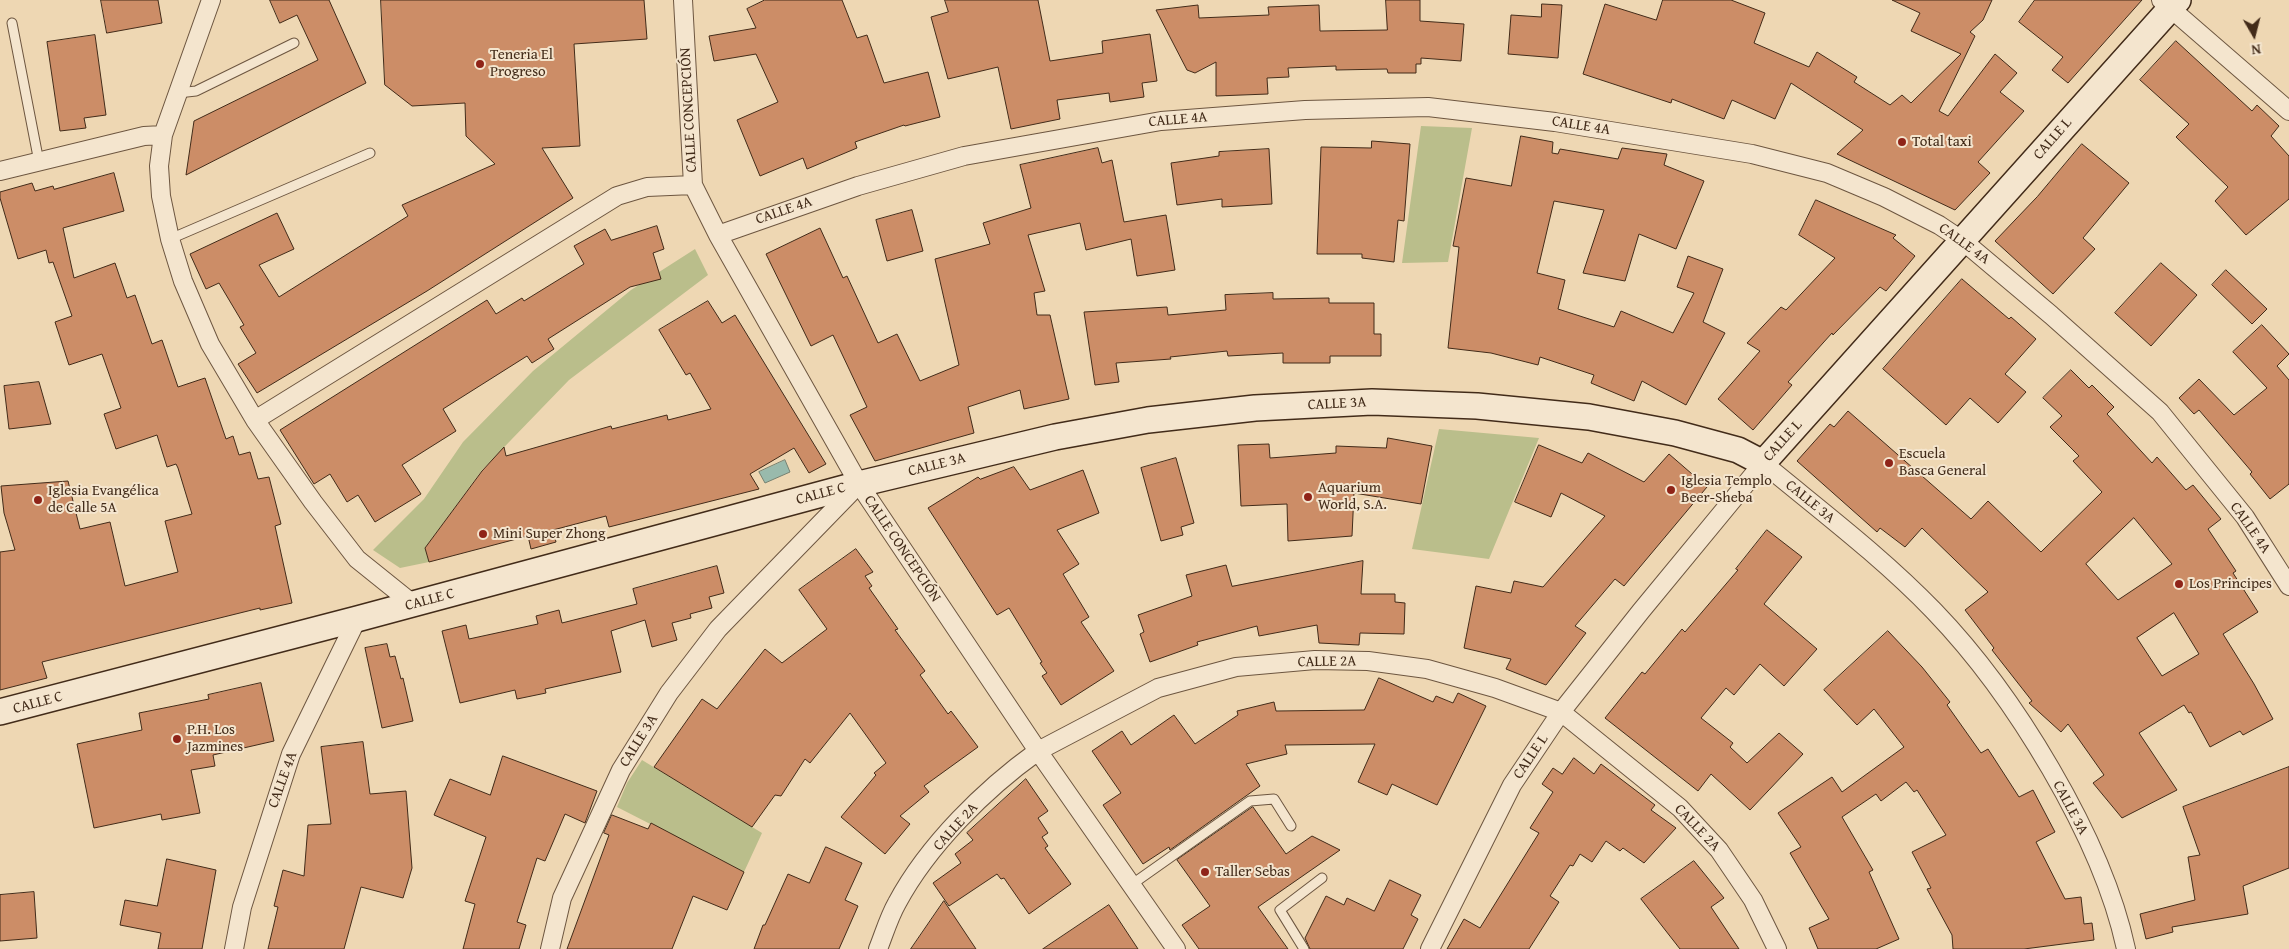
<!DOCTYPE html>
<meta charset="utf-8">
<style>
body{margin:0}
#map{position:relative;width:2289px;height:949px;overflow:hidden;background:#eed7b3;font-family:"Gentium Book Plus",serif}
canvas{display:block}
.north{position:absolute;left:2229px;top:10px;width:50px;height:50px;-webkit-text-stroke:4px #f4e5ce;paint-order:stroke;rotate:172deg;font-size:14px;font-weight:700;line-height:20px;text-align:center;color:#422b19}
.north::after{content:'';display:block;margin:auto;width:18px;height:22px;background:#422b19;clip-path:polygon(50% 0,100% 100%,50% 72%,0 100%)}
</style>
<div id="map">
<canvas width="2289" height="949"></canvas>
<div class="north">N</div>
</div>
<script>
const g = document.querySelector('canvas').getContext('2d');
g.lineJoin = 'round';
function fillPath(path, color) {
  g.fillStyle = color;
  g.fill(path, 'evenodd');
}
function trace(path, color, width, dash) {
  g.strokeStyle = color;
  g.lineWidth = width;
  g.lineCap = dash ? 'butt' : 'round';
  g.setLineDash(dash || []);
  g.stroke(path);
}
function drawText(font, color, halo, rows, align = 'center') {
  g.font = font + ' "Gentium Book Plus",serif';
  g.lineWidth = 4;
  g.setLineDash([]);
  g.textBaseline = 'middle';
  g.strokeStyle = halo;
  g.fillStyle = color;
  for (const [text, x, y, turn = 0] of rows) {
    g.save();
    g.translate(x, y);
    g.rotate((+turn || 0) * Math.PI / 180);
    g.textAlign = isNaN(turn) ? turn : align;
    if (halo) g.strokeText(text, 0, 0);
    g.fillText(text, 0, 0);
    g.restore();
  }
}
fillPath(new Path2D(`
 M1421,126L1472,128L1448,262L1402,263Z
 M695,249L708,275L569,380L482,470L425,548L429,562L400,568L373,550L424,499L463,442L533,371L631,290Z
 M1439,429L1539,438L1489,559L1412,549Z
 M642,760L762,833L744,872L617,807L627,783Z`), '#babe8b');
const water = new Path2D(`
 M785,460L790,472L765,483L759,472Z`);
fillPath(water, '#99baac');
trace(water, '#768171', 1);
const building = new Path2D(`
 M101,0H158L162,23L107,33Z
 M270,0H329L366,83L186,175L194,121L318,60L297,15L280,23Z
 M381,0H644L647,39L574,44L580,146L542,148L573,198L427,291L257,393L238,364L256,353L240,327L244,325L219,283L206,289L190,254L277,213L294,249L259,265L279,297L408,216L402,205L495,164L466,136L465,103L412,106L385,85Z
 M765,0H842L857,38L867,35L884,83L928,72L940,117L905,126L904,125L855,142L857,148L807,169L803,158L760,176L737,120L778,102L756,54L714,61L709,36L756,28L747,9Z
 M945,0H1038L1050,61L1103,53L1102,41L1150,34L1157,81L1142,83L1144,97L1110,102L1109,93L1057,100L1060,119L1011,129L998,67L948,79L931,17L948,12Z
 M1386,0H1420V21L1464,24L1461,61L1421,58V64H1416V73H1388L1387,69L1336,70V66L1288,68L1289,77L1267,78L1268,94L1216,96V62L1195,73L1187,70L1156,10L1198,5L1199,18L1269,15L1268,7L1319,5L1320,31L1387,30Z
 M1663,0H1731L1765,13L1754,43L1809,67L1817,52L1857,77L1854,82L1890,105L1902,95L1911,103L1961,54L1911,31L1920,13L1892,0H1992L1983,20L1970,32L1975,36L1939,111L1948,116L1995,54L2017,73L2000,92L2024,111L1978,162L1990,173L1955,210L1837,154L1863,130L1791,83L1775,119L1732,100L1724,119L1672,99L1671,103L1583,74L1605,4L1656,20Z
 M2035,0H2142L2068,83L2052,70L2063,57L2019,22Z
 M1542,4L1562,5L1558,58L1508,54L1511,15L1541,17Z
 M95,35L106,115L84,118L86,128L60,131L47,42Z
 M2176,41L2252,111L2257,105L2279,126L2271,136L2289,156V199L2246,235L2215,201L2228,187L2176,137L2189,124L2140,80Z
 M1521,136L1553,142L1552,153L1558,154L1560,149L1618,159L1622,148L1667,154L1664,165L1704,181L1676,249L1639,234L1625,281L1583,273L1604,210L1554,201L1537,273L1565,280L1558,309L1614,327L1621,311L1673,333L1694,293L1677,287L1688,256L1723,269L1703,322L1725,333L1686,405L1642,381L1634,401L1591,383L1594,375L1540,357L1538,365L1491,353L1448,348L1459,247L1453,246L1466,178L1511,186Z
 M1372,141L1410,144L1404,221L1398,220L1394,262L1362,258V254H1317L1321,147L1371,148Z
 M2082,144L2129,183L2083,238L2095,249L2053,294L1995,241L2037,197Z
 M1098,148L1102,163L1112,160L1124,222L1166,215L1175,270L1137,276L1131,239L1086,250L1080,223L1028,235L1045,291L1034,293L1037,315H1050L1069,399L1024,409L1020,390L968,407L974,433L875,461L850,415L867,407L833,335L811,346L766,254L820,228L843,278L847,276L878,343L897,334L920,381L959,365L935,259L990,244L983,223L1031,208L1020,165Z
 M1269,149L1272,204L1222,207V199L1177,205L1171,163L1219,156V152Z
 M114,173L124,211L63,228L74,278L115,263L127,298L135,295L152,344L162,340L178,387L205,378L226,439L233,436L239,455L250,452L258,479L269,477L281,524L275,526L292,603L260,610V608L42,662L47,678L0,690V552L15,550L4,513L1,486L68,481L80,529L110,522L125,586L178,572L165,521L192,514L178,468L176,464L167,467L157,435L116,449L104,414L121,408L102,354L69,365L55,322L72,316L53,262L49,263L46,250L18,259L0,198V192L32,183L35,191L53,186L54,189Z
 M1816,200L1896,235L1893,238L1915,256L1886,291L1880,287L1833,335L1832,333L1788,382L1792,385L1753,430L1718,399L1760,351L1747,343L1781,307L1786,310L1835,258L1799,235Z
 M912,210L923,251L887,261L876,220Z
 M657,226L664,249L653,253L661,279L630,287L548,339L554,349L532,363L527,356L443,409L456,431L402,465L421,494L375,522L358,495L347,502L330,474L314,484L280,430L487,300L496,314L522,298L524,301L584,264L574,246L605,229L611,240Z
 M2161,263L2197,295L2151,346L2115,313Z
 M2226,270L2267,309L2252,324L2212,285Z
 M1962,279L2009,319L2011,317L2036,339L2005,374L2026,392L1998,423L1970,398L1946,425L1883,369Z
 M1273,293V299L1329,298V303H1374V334H1381V356H1330V363H1283V353L1228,356L1227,351L1170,357L1171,359L1116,363L1119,382L1095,385L1084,312L1167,307L1168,315L1226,310L1225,295Z
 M708,301L722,323L735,315L826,464L809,473L794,448L750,474L759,489L609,527L606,516L553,530L556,542L531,549L528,536L429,562L425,548L482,471L504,447L506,456L611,426L612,429L667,415L668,420L711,409L690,373L686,375L659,330Z
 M2262,325L2289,354L2277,366L2289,380V484L2270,499L2250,474L2252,472L2199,410L2194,414L2179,398L2199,379L2234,415L2267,388L2233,352Z
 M2071,370L2089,388L2092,385L2114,407L2107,414L2152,463L2157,457L2186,490L2193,485L2221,519L2208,529L2236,571L2233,573L2258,612L2223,634L2254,684L2273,719L2243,735L2240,731L2210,747L2191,712L2189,713L2184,705L2139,733L2177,790L2122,818L2093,783L2104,775L2068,724L2061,732L2029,703L2032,701L1992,650L1994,648L1965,610L1988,592L1922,528L1905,547L1880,528L1877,532L1797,461L1830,424L1834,427L1848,411L1971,519L1988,501L2041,552L2102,492L2073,461L2079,456L2050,427L2062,416L2043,398ZM2134,518L2172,564L2118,600L2086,564ZM2174,613L2199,654L2162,676L2137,638Z
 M39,382L51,424L9,429L4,386Z
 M1388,438L1432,446L1421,504L1354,493L1352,536L1288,541L1287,504L1241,506L1238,445L1269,444L1270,458L1336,453V446L1386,448Z
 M1539,445L1582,463L1588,453L1644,482L1669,454L1707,487L1624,586L1615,579L1575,626L1586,633L1546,685L1506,669L1511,659L1464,648L1476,586L1511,593L1514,581L1543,587L1605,516L1561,493L1551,517L1515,502Z
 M1176,458L1194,523L1181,527L1183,535L1161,541L1141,468Z
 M1014,467L1030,490L1083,470L1099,513L1057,530L1079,564L1063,574L1089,617L1081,622L1114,671L1061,705L1042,676L1047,673L1040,663L1042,662L1009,608L997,615L928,508L978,477L980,479Z
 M1767,530L1802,557L1764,604L1817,649L1784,686L1760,664L1734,695L1726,688L1701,718L1733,743L1730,747L1747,763L1779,733L1803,754L1750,810L1711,774L1698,791L1605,718L1642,672L1645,674L1682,629L1685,632L1738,570L1736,569Z
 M856,549L873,572L865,576L872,586L869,588L898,629L895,630L925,671L920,675L948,714L951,711L978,747L924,786L929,792L900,816L910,824L885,854L841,817L876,775L874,773L886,763L850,713L810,763L805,759L781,796L775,795L752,827L654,767L702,699L717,709L765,649L782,663L827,629L799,590Z
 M1363,561L1361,594H1395V602L1405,603L1404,634L1360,633L1359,645L1319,643L1317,625L1259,636L1257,626L1197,642L1198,645L1150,662L1140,634L1144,632L1138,615L1192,596L1186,575L1226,565L1232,586Z
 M717,566L724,593L709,597L712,608L690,614L691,618L672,623L677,640L652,647L645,620L611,631L621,672L545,689L546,693L517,699L515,690L460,703L442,631L466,625L469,639L538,624L536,616L559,610L562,623L637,604L633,589Z
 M1888,631L1922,667L1950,702L1947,705L1981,753L1988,749L2019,797L2033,790L2055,832L2036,842L2065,899L2081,897L2084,924L2092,923L2094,940L2024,949H1953L1952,935L1927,889L1931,888L1912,852L1946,835L1917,790L1914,792L1906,782L1881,801L1876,794L1842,817L1873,870L1869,872L1899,939L1876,949H1818L1809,928L1829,919L1790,853L1801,847L1778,813L1832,777L1842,792L1904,747L1874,709L1857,725L1824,690Z
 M387,644L390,657L395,656L401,679L403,678L413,721L382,728L365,648Z
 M1379,678L1433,702L1436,696L1453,703L1458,693L1486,706L1437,805L1392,784L1387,795L1358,782L1375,744L1285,745L1287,754L1246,764L1260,786L1170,850L1169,847L1143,864L1103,805L1121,793L1092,751L1122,731L1131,745L1174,715L1195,744L1238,715L1237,711L1274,702L1276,711L1364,710Z
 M261,683L274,741L213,755L215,766L191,770L200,813L162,820L161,814L94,828L77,744L142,730L139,713L209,699L208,695Z
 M363,742L370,794L406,791L412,868L403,898L361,887L344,949H268L278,907L274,906L283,870L304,876L308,825L331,824L321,747Z
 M503,756L597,791L585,823L565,814L545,861L537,858L517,922L526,925L519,949H463L475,904L465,901L486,837L434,815L450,779L490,795Z
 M1574,758L1594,774L1601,764L1655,805L1651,810L1676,828L1644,863L1623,848L1620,851L1606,841L1592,862L1580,854L1573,866L1570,865L1550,896L1559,902L1529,949H1447L1464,919L1480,928L1539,833L1530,828L1553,792L1542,784L1553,768L1562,774Z
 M2289,767V868L2243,886L2248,914L2172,927L2173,932L2146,939L2140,914L2195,900L2188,857L2200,855L2183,807Z
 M1026,779L1048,811L1038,818L1048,833L1042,837L1048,846L1045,848L1071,884L1029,914L1004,878L1001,879L997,874L949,906L933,883L961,863L955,854L973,840L967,833Z
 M1253,807L1286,854L1312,836L1340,850L1258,907L1288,949H1199L1182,925L1210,906L1177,860Z
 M612,815L648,829L651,823L744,872L727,910L693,896L672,949H567L609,835L604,833Z
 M826,847L862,863L845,900L858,906L839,949H754L763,925H765L788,874L809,883Z
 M167,859L216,870L202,949H158L161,933L120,925L125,900L157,906Z
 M1694,861L1724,898L1711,907L1739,949H1680L1641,899Z
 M1390,880L1421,895L1411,915L1418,919L1403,949H1310L1305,938L1326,896L1344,905L1347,898L1374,911Z
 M34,892L37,938L0,941V895Z
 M944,901L976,949H911Z
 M1109,905L1138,949H1043Z`);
fillPath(building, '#cc8d67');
trace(building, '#422b19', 1);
const lane = new Path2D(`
 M12,23L39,162
 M178,93L196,91L294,43
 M170,239L370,153
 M1131,885L1250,801L1274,799L1291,826
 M1304,949L1280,910L1322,878`);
const street = new Path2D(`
 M211,0L163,135L159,166L161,196L170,239L183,281L210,344L255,420L313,502L357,559L413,604
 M683,0L693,185L718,235L859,484L1038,751L1176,949
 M2161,0L2289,111
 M0,171L144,136L163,135
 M718,235L858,186L964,156L1161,121L1305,110L1428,107L1555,122L1752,154L1827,173L1884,197L1939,225L1963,241L2051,315L2160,412L2245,517L2289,586
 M255,420L617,196L647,187L693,185
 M234,949L242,907L291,754L357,619
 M550,949L562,898L621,770L669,693L718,629L857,486
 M878,949C884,934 889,917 897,903C928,845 985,789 1038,751L1158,688L1236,667L1315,660L1368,661L1427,669L1495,688L1561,712L1680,808L1719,850L1753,900L1777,949
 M1430,949L1512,785L1561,712L1641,611L1763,463C1821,511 1882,557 1934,611C2013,693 2102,837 2126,949`);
const secondary = new Path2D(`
 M0,712L357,619L859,484L1055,437L1148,420L1255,408L1372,402L1477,406L1589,417L1675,433L1738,450L1763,463L2178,0`);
trace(lane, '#6d5640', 11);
trace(street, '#6d5640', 20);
trace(secondary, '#422b19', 28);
trace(lane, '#f4e5ce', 9);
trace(street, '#f4e5ce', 18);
trace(secondary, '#f4e5ce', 25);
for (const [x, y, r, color] of [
 [480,64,5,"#8f2418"],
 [1902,142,5,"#8f2418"],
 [1889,463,5,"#8f2418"],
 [1671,490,5,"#8f2418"],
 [1308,497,5,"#8f2418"],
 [38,500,5,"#8f2418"],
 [483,534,5,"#8f2418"],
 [2179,584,5,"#8f2418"],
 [177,739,5,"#8f2418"],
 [1205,872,5,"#8f2418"]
]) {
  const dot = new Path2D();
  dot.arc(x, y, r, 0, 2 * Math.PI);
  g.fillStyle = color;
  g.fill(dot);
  trace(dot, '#f4e5ce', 2);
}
drawText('15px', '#422b19', '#f4e5ce', [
 ["Teneria El",490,55],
 ["Progreso",490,72],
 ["Total taxi",1912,142],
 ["Escuela",1899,454],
 ["Basca General",1899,471],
 ["Iglesia Templo",1681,481],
 ["Beer-Sheba",1681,498],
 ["Aquarium",1318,488],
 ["World, S.A.",1318,505],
 ["Iglesia Evangélica",48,491],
 ["de Calle 5A",48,508],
 ["Mini Super Zhong",493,534],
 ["Los Principes",2189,584],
 ["P.H. Los",187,730],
 ["Jazmines",187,747],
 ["Taller Sebas",1215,872]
], 'left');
drawText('15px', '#422b19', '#f4e5ce', [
 ["CALLE CONCEPCIÓN",689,110,-93],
 ["CALLE 4A",1178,120,-5],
 ["CALLE 4A",1581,126,9],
 ["CALLE L",2053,139,-49],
 ["CALLE 4A",784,211,-19],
 ["CALLE 4A",1964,244,36],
 ["CALLE 3A",1337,404,-3],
 ["CALLE L",1783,441,-48],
 ["CALLE 3A",937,465,-14],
 ["CALLE C",821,494,-15],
 ["CALLE 3A",1810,502,39],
 ["CALLE 4A",2250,528,55],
 ["CALLE CONCEPCIÓN",902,549,56],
 ["CALLE C",430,600,-15],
 ["CALLE 2A",1327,662,-1],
 ["CALLE C",38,703,-15],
 ["CALLE 3A",639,741,-58],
 ["CALLE L",1531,757,-56],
 ["CALLE 4A",283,780,-70],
 ["CALLE 3A",2070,808,62],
 ["CALLE 2A",956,827,-48],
 ["CALLE 2A",1697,828,46]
]);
</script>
